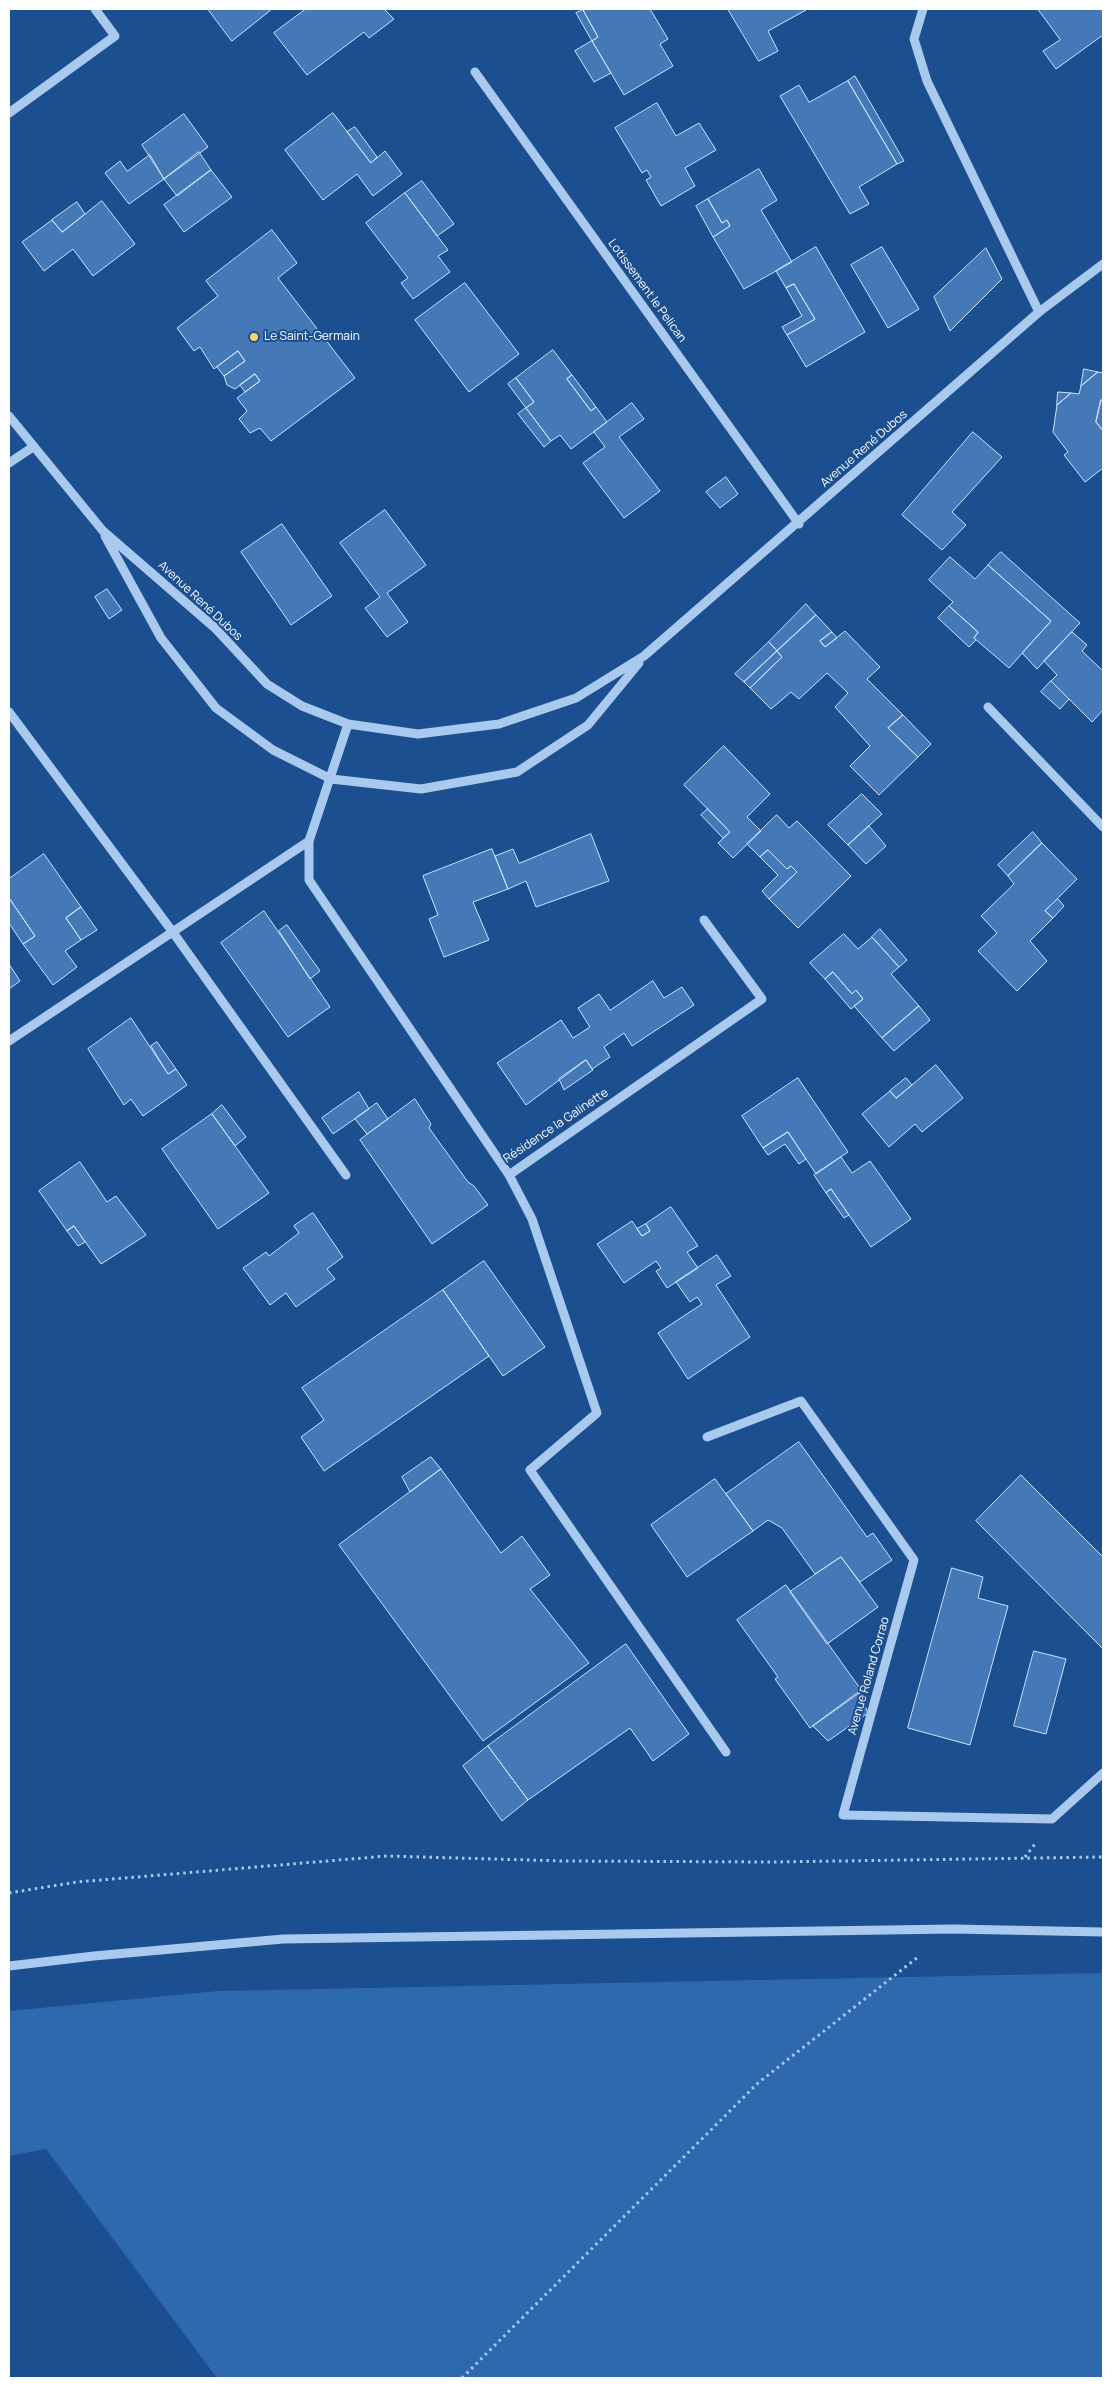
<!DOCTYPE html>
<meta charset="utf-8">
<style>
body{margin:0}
#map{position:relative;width:1112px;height:2387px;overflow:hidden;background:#1b4f8f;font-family:Manrope,sans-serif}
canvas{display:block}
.frame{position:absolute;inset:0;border:10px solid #fff;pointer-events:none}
</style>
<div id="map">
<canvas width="1112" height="2387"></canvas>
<div class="frame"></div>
</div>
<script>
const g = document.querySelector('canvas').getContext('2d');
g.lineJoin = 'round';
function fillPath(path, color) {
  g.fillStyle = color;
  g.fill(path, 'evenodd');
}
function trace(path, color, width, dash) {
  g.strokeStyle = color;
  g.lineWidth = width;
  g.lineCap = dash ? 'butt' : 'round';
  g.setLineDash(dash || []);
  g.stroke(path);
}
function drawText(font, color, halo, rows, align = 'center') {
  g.font = font + ' Manrope,sans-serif';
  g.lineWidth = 4;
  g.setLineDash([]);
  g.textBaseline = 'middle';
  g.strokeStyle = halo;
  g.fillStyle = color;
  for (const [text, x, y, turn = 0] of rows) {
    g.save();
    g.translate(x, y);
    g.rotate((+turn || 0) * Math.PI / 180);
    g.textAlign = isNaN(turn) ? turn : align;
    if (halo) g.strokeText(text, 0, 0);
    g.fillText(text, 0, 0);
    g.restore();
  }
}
fillPath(new Path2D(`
 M1103,1973V2378H217L46,2149L9,2156V2011L218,1991Z`), '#2e69ad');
const building = new Path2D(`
 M208,9H272L232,41Z
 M306,9H384L394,19L369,38L364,32L307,75L274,33Z
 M584,9H650L668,39L660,44L673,66L624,95L592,41L598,37L583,10Z
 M728,9H805L806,10L768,31L778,51L759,61Z
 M1038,9H1103V35L1056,69L1043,51L1060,40Z
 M583,10L598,37L592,41L576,13Z
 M592,41L611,73L594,82L575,51Z
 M855,76L904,161L897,164L848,81Z
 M848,81L897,164L859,187L869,204L850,214L780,96L799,85L809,102Z
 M657,103L676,136L699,123L716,150L685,168L695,186L661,206L646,180L651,177L647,170L642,173L615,128Z
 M333,113L371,163L385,151L402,174L373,196L357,174L323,200L285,150Z
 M184,114L208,147L164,179L142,145Z
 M355,127L377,157L371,163L347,132Z
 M199,152L211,170L177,196L164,179Z
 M150,155L164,179L129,204L105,173L120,161L127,171Z
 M759,169L777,200L761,210L792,262L744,289L713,237L730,226L727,220L722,223L708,199Z
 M211,170L232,197L184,232L164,205Z
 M422,181L454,224L437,236L405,193Z
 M405,193L448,250L438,256L450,272L413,299L401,283L408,278L366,223Z
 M708,199L722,223L727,220L730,226L713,237L696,206Z
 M102,201L135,244L93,276L73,249L44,271L22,242L52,220L62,232Z
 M77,202L85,214L62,232L52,220Z
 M272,230L297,263L278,278L355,378L271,441L260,428L250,433L239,419L247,411L237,398L260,381L255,374L235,389L227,385L224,376L245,361L238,351L214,369L200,347L194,351L177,328L218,296L206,281Z
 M816,247L865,332L806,367L787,335L815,319L794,284L786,288L776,271Z
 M882,247L919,309L888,328L851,265Z
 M986,248L1002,279L950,331L934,297Z
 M465,283L519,354L469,392L415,320Z
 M794,284L815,319L787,335L782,327L802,316L786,288Z
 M553,350L572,375L567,379L591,411L596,407L607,422L571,449L560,435L551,441L526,408L534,402L516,378Z
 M238,351L245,361L224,376L217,367Z
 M1084,369L1098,372L1081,386Z
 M1098,372L1103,373V400H1101L1096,422L1103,431V468L1085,482L1064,455L1068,452L1053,432L1057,405L1071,393L1079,394L1081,386Z
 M255,374L260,381L245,392L240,385Z
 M572,375L596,407L591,411L567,379Z
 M516,378L534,402L526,408L508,384Z
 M1058,392L1071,393L1057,405Z
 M1101,400H1103V431L1096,422Z
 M632,403L644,419L619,437L660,491L624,518L583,463L605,447L594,432Z
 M526,408L551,441L544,447L518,414Z
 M973,432L1002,457L952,512L966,525L942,550L902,515Z
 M726,477L738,494L720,508L706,492Z
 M385,510L426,565L387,593L408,622L387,637L365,608L380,597L340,543Z
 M282,524L332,596L291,625L241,552Z
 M1001,552L1080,623L1037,669L1022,653L1051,621L988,565Z
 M950,557L975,579L988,565L1051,621L1009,668L974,638L978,632L949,606L953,602L929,580Z
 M107,589L122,610L109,619L95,597Z
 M806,604L816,615L777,651L769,642Z
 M949,606L978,632L974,638L976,640L969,647L938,618Z
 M816,615L832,632L820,641L825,647L845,631L880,667L867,679L903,715L888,728L918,757L879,795L850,766L870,746L835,707L848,693L827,673L799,699L791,692L771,709L750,688L782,657L777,651Z
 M832,632L837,638L825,647L820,641Z
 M1072,632L1087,645L1082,651L1103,671V710L1092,722L1051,681L1057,675L1044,661Z
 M769,642L777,651L744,682L735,674Z
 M777,651L782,657L750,688L744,682Z
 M1051,681L1069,699L1060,709L1041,692Z
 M903,715L931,744L918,757L888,728Z
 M724,746L770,794L747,817L761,831L733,858L718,843L730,832L684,785Z
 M862,794L882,814L848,845L828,825Z
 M708,809L730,832L723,838L701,815Z
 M777,815L789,828L797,821L851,876L798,928L769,899L797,872L791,866L787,869L768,850L760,857L747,844Z
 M869,826L886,846L866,864L848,845Z
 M1033,832L1042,843L1008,876L998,865Z
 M591,834L609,881L536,907L526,881L508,889L495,856L513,849L519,863Z
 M1042,843L1077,879L1045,911L1053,918L1030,941L1047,961L1017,991L978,951L997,933L981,916L1014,884L1008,876Z
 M492,849L508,889L473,902L489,940L444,957L429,919L438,915L423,876Z
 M768,850L787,869L791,866L797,872L769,899L762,891L778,875L760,857Z
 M44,854L81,907L66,918L81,940L65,951L77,967L53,985L23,944L35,936L9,898V879Z
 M9,898L35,936L23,944L9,923Z
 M1058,899L1064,906L1053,918L1045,911Z
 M81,907L97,930L81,940L66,918Z
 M264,911L330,1007L288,1037L221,943Z
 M287,925L320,971L310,979L279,931Z
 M880,929L907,960L899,967L872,937Z
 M844,934L858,949L872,937L899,967L891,974L919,1006L882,1038L854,1006L863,999L856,990L852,994L833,972L825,979L810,963Z
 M9,964L20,981L9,989Z
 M833,972L852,994L856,990L863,999L851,1009L825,979Z
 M653,981L664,998L682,987L694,1005L632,1046L624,1033L604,1047L610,1057L592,1069L586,1060L526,1105L497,1063L561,1020L573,1038L590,1027L578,1008L599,994L610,1010Z
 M919,1006L930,1020L894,1051L882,1038Z
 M131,1018L168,1074L176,1069L187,1085L143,1116L131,1099L124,1105L88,1049Z
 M157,1042L176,1069L168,1074L151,1046Z
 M586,1060L593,1070L564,1090L559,1079Z
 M936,1065L963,1098L922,1132L915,1124L889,1147L862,1114L890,1091L896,1098Z
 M798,1078L848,1152L816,1174L788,1132L763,1148L742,1116Z
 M906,1078L912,1085L896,1098L890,1091Z
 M359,1092L369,1109L333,1134L322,1118Z
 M415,1099L431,1124L429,1128L468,1182L474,1186L488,1205L432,1244L360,1140Z
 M377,1103L388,1119L367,1134L355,1119Z
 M222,1105L246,1137L235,1146L212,1114Z
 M212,1114L269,1193L218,1229L162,1149Z
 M788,1132L806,1159L799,1164L785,1144L768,1155L763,1148Z
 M841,1157L852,1173L870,1161L911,1219L871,1247L831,1189L826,1193L814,1175Z
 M80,1162L107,1202L116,1196L146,1235L101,1264L74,1226L67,1231L39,1191Z
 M831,1189L849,1215L844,1218L826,1193Z
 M671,1207L698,1246L687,1252L698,1268L667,1288L656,1271L661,1268L656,1261L624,1283L597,1244L632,1221L642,1236L650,1231L646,1224Z
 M313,1213L343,1257L327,1269L335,1279L296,1307L286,1293L270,1305L243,1268L266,1252L269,1256L299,1233L294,1226Z
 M646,1224L650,1231L642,1236L637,1229Z
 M74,1226L85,1242L78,1246L67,1231Z
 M717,1255L731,1276L716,1285L750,1337L688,1379L658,1333L702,1304L697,1297L690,1302L676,1282Z
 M484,1261L545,1347L503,1376L443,1290Z
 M443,1290L489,1356L324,1471L301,1437L324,1420L302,1388Z
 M799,1442L867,1537L873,1533L892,1560L860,1582L841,1557L815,1574L782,1528L768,1520L753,1531L726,1494Z
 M431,1457L441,1469L410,1492L402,1477Z
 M441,1469L501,1553L522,1536L550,1575L530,1589L589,1663L483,1741L339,1545Z
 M1021,1475L1103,1557V1649L976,1521Z
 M715,1479L753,1531L687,1577L651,1525Z
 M841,1557L878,1607L827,1644L790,1592Z
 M952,1568L983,1577L978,1598L1008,1606L970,1745L908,1728Z
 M786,1585L862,1691L810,1728L775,1679L778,1677L737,1620Z
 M626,1644L689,1734L653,1761L630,1728L528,1800L488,1746Z
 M1034,1651L1066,1659L1046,1734L1014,1726Z
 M859,1692L868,1713L828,1741L813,1726Z
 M488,1746L528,1800L502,1821L463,1766Z`);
fillPath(building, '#4478b7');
trace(building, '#cfe3fa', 1);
trace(new Path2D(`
 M1025,1857L1035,1844
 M9,1893L77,1882L387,1856L563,1861L774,1862L1103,1857
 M462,2378L758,2083L918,1957`), '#a9c9ee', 3, [2.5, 4]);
trace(new Path2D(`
 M923,9L914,39L927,81L1039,312
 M475,72L799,524
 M9,113L115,36L95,9
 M9,416L103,531L215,628L267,684L302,706L348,724L418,734L499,724L576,698L644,656L1039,312L1103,264
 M9,463L33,447
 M105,536L161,638L216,708L273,750L331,779L421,789L517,772L588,725L639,663
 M988,707L1103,827
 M9,712L172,931L346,1175
 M309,841V880L509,1175L762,999L704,920
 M9,1041L309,841L348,724
 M509,1175L532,1219L597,1413L530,1470L726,1752
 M707,1437L801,1401L914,1560L843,1815L1052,1819L1103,1773
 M9,1966L94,1956L283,1939L953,1929L1103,1932`), '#a9c9ee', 9);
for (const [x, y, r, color] of [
 [254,337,5,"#ffd166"]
]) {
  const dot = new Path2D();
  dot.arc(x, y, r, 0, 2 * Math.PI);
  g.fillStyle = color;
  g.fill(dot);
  trace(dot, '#1b4f8f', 2);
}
drawText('12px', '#fff', '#1b4f8f', [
 ["Lotissement le Pelican",647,291,54],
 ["Avenue René Dubos",864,449,-41],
 ["Avenue René Dubos",200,601,43],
 ["Résidence la Galinette",556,1126,-34],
 ["Avenue Roland Corrao",869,1676,-74]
]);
drawText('12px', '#fff', '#1b4f8f', [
 ["Le Saint-Germain",264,337]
], 'left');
</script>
